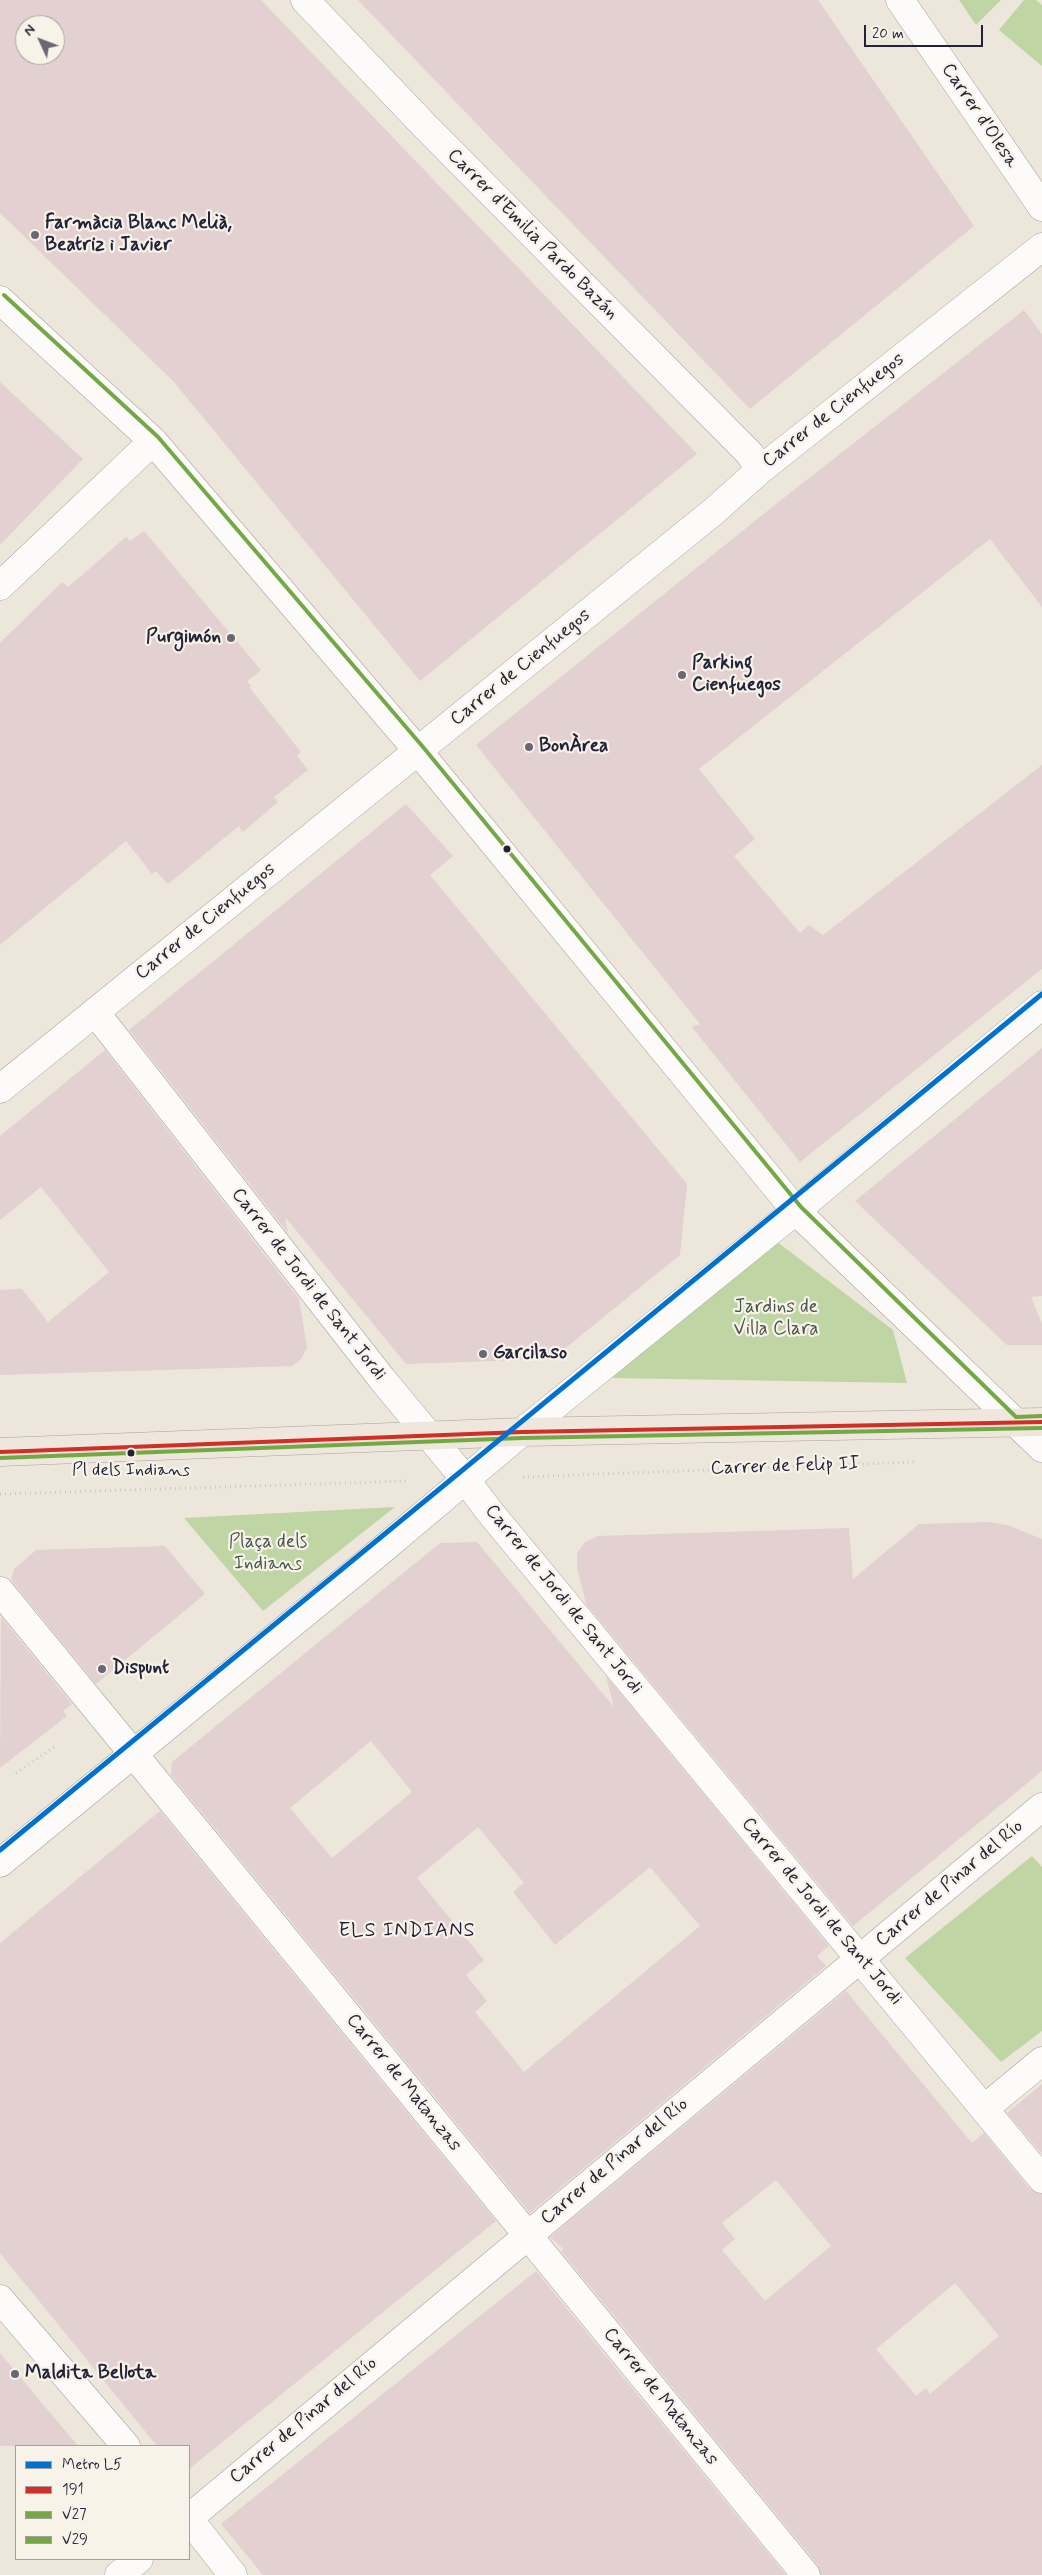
<!DOCTYPE html>
<meta charset="utf-8">
<style>
body{margin:0}
#map{position:relative;width:1042px;height:2575px;overflow:hidden;background:#ede7db;font-family:Mynerve,sans-serif}
canvas{display:block}
.legend{position:absolute;left:15px;top:2445px;width:175px;height:115px;box-sizing:border-box;background:#f7f3e8;border:1px solid #a29fa3;margin:0;padding:6px 9px;list-style:none;font-size:15px;color:#22223b}
.legend li{display:flex;align-items:center;gap:10px;height:25px}
.legend b{width:25px;border:1px solid #a29fa3}
.north{position:absolute;left:15px;top:15px;width:50px;height:50px;box-sizing:border-box;background:#f7f3e8;border:1px solid #a29fa3;border-radius:50%;rotate:313deg;font-size:14px;font-weight:700;line-height:20px;text-align:center;color:#22223b}
.north::after{content:'';display:block;margin:auto;width:18px;height:22px;background:#696773;clip-path:polygon(50% 0,100% 100%,50% 72%,0 100%)}
.scale{position:absolute;left:864px;top:25px;width:119px;height:22px;box-sizing:border-box;border:2px solid #22223b;border-top:0;padding-left:6px;font-size:15px;line-height:18px;white-space:nowrap;color:#22223b;-webkit-text-stroke:4px #f7f3e8;paint-order:stroke}
</style>
<div id="map">
<canvas width="1042" height="2575"></canvas>
<ul class="legend">
<li><b style="height:6px;background:#0072ce"></b>Metro L5</li>
<li><b style="height:6px;background:#d02e26"></b>191</li>
<li><b style="height:6px;background:#73a944"></b>V27</li>
<li><b style="height:6px;background:#73a944"></b>V29</li>
</ul>
<div class="north">N</div>
<div class="scale">20 m</div>
</div>
<script>
const g = document.querySelector('canvas').getContext('2d');
g.lineJoin = 'round';
function fillPath(path, color) {
  g.fillStyle = color;
  g.fill(path, 'evenodd');
}
function trace(path, color, width, dash) {
  g.strokeStyle = color;
  g.lineWidth = width;
  g.lineCap = dash ? 'butt' : 'round';
  g.setLineDash(dash || []);
  g.stroke(path);
}
function drawText(font, color, halo, rows, align = 'center') {
  g.font = font + ' Mynerve,sans-serif';
  g.lineWidth = 4.5;
  g.setLineDash([]);
  g.textBaseline = 'middle';
  g.strokeStyle = halo;
  g.fillStyle = color;
  for (const [text, x, y, turn = 0] of rows) {
    g.save();
    g.translate(x, y);
    g.rotate((+turn || 0) * Math.PI / 180);
    g.textAlign = isNaN(turn) ? turn : align;
    if (halo) g.strokeText(text, 0, 0);
    g.fillText(text, 0, 0);
    g.restore();
  }
}
fillPath(new Path2D(`
 M959,0H1001L976,25Z
 M1024,0H1036L1042,5V66L999,30Z
 M776,1241L893,1330L907,1383L612,1378L738,1268Z
 M395,1507L263,1611L184,1518Z
 M1032,1856L1042,1867V2031L1001,2062L905,1958Z`), '#bfd5a3');
fillPath(new Path2D(`
 M0,0H261L697,454L420,681L173,381L0,213ZM25,25H55V55H25Z
 M358,0H818L974,226L750,409Z
 M1024,310L1042,334V607L990,539L699,769L755,839L734,856L800,933L809,925L823,935L1042,765V969L800,1162L692,1027L700,1024L476,745L781,500Z
 M0,382L83,459L0,545Z
 M144,531L261,670L247,681L251,686L249,687L301,752L297,756L308,770L274,797L278,802L243,832L239,826L168,884L156,871L152,874L126,841L0,945V643L62,582L68,587L126,537L130,541Z
 M406,804L453,856L430,875L687,1184L680,1255L552,1359L406,1364L285,1217L288,1233L129,1030Z
 M1042,1048V1296L1031,1297L1042,1324V1345H1007L855,1201Z
 M105,1050L299,1299L307,1348L301,1359L292,1366L0,1375V1290L22,1289L48,1322L109,1272L41,1187L0,1220V1136Z
 M989,1522L1007,1525L1042,1539V1771L853,1926L586,1604L577,1567V1553L585,1542L598,1536L849,1528L853,1579L919,1524Z
 M477,1542L614,1707L606,1676L829,1946L817,1956L826,1966L530,2213L171,1775L172,1762L440,1543ZM371,1741L412,1792L332,1858L290,1808ZM478,1827L524,1883L513,1892L555,1945L650,1867L700,1926L524,2072L475,2012L487,2001L466,1975L484,1960L417,1878Z
 M165,1546L205,1594L96,1684L11,1580L14,1569L36,1550Z
 M1,1617L72,1704L63,1711L67,1716L0,1768Z
 M160,1811L496,2221L189,2469V2446H157L0,2253V1943Z
 M846,1991L972,2143L984,2133L1030,2189L1042,2194V2575H821L818,2565L561,2251L563,2249L550,2237ZM776,2180L831,2246L765,2301L722,2250L735,2239L722,2223ZM955,2283L999,2336L930,2394L926,2388L916,2396L876,2349Z
 M1042,2084V2154L1007,2113Z
 M536,2271L786,2575H263L221,2524Z
 M0,2353L78,2446H0Z`), '#e3d0d0');
const minor = new Path2D(`
 M305,0L423,124L750,454L760,470
 M900,0L1042,207
 M0,300L153,441L418,751L796,1211L1042,1448
 M0,586L153,441
 M95,1012L382,1379L465,1479L489,1511L1042,2179
 M0,1089L713,512L760,470L1042,247
 M0,1591L806,2575
 M0,1863L371,1559L522,1432L810,1199L1042,1005
 M984,2109L1042,2061
 M0,2299L126,2446
 M189,2518L1042,1807
 M189,2519L233,2575
 M119,2575L139,2559`);
const major = new Path2D(`
 M0,1452L522,1432L1042,1422`);
trace(minor, '#a6a39f', 29);
trace(major, '#a6a39f', 29);
trace(new Path2D(`
 M523,1477L914,1462
 M0,1494L409,1481
 M16,1773L57,1745`), '#cac9c8', 3, [1, 4]);
trace(minor, '#fcfbfa', 28);
trace(major, '#efe6de', 28);
trace(new Path2D(`
 M0,1452L522,1432L1042,1422`), '#d02e26', 4);
trace(new Path2D(`
 M0,1458L522,1438L1042,1428`), '#73a944', 4);
trace(new Path2D(`
 M4,295L158,437L423,747L801,1207L1016,1417L1042,1416`), '#73a944', 4);
trace(new Path2D(`
 M0,1850L1042,994`), '#0072ce', 5);
for (const [x, y, r, color] of [
 [35,235,5,"#696773"],
 [231,638,5,"#696773"],
 [682,675,5,"#696773"],
 [529,747,5,"#696773"],
 [507,849,4.5,"#22223b"],
 [483,1354,5,"#696773"],
 [131,1453,4.5,"#22223b"],
 [102,1669,5,"#696773"],
 [15,2374,5,"#696773"]
]) {
  const dot = new Path2D();
  dot.arc(x, y, r, 0, 2 * Math.PI);
  g.fillStyle = color;
  g.fill(dot);
  trace(dot, '#f7f3e8', 2);
}
drawText('18px', '#22223b', '#f7f3e8', [
 ["Pl dels Indians",131,1471]
]);
drawText('19px', '#22223b', '#f7f3e8', [
 ["Carrer d'Olesa",979,116,56],
 ["Carrer d'Emilia Pardo Bazán",532,235,45],
 ["Carrer de Cienfuegos",834,411,-38],
 ["Carrer de Cienfuegos",521,668,-39],
 ["Carrer de Cienfuegos",206,922,-39],
 ["Carrer de Jordi de Sant Jordi",308,1285,52],
 ["Carrer de Felip II",785,1467,-2],
 ["Carrer de Jordi de Sant Jordi",563,1600,51],
 ["Carrer de Pinar del Río",950,1884,-40],
 ["Carrer de Jordi de Sant Jordi",821,1912,50],
 ["Carrer de Matanzas",403,2083,51],
 ["Carrer de Pinar del Río",615,2162,-40],
 ["Carrer de Matanzas",660,2397,51],
 ["Carrer de Pinar del Río",304,2421,-40]
]);
drawText('bold 19px', '#22223b', '#f7f3e8', [
 ["Farmàcia Blanc Melià,",45,224],
 ["Beatriz i Javier",45,246],
 ["Purgimón",221,638,"right"],
 ["Parking",692,664],
 ["Cienfuegos",692,686],
 ["BonÀrea",539,747],
 ["Garcilaso",493,1354],
 ["Dispunt",112,1669],
 ["Maldita Bellota",25,2374]
], 'left');
drawText('19px', '#46544d', '#f7f3e8', [
 ["Jardins de",776,1308],
 ["Villa Clara",776,1330],
 ["Plaça dels",268,1543],
 ["Indians",268,1565]
]);
g.letterSpacing = '1px';
drawText('20px', '#22223b', '#f7f3e8', [
 ["ELS INDIANS",407,1932]
]);
g.letterSpacing = '0px';
</script>
